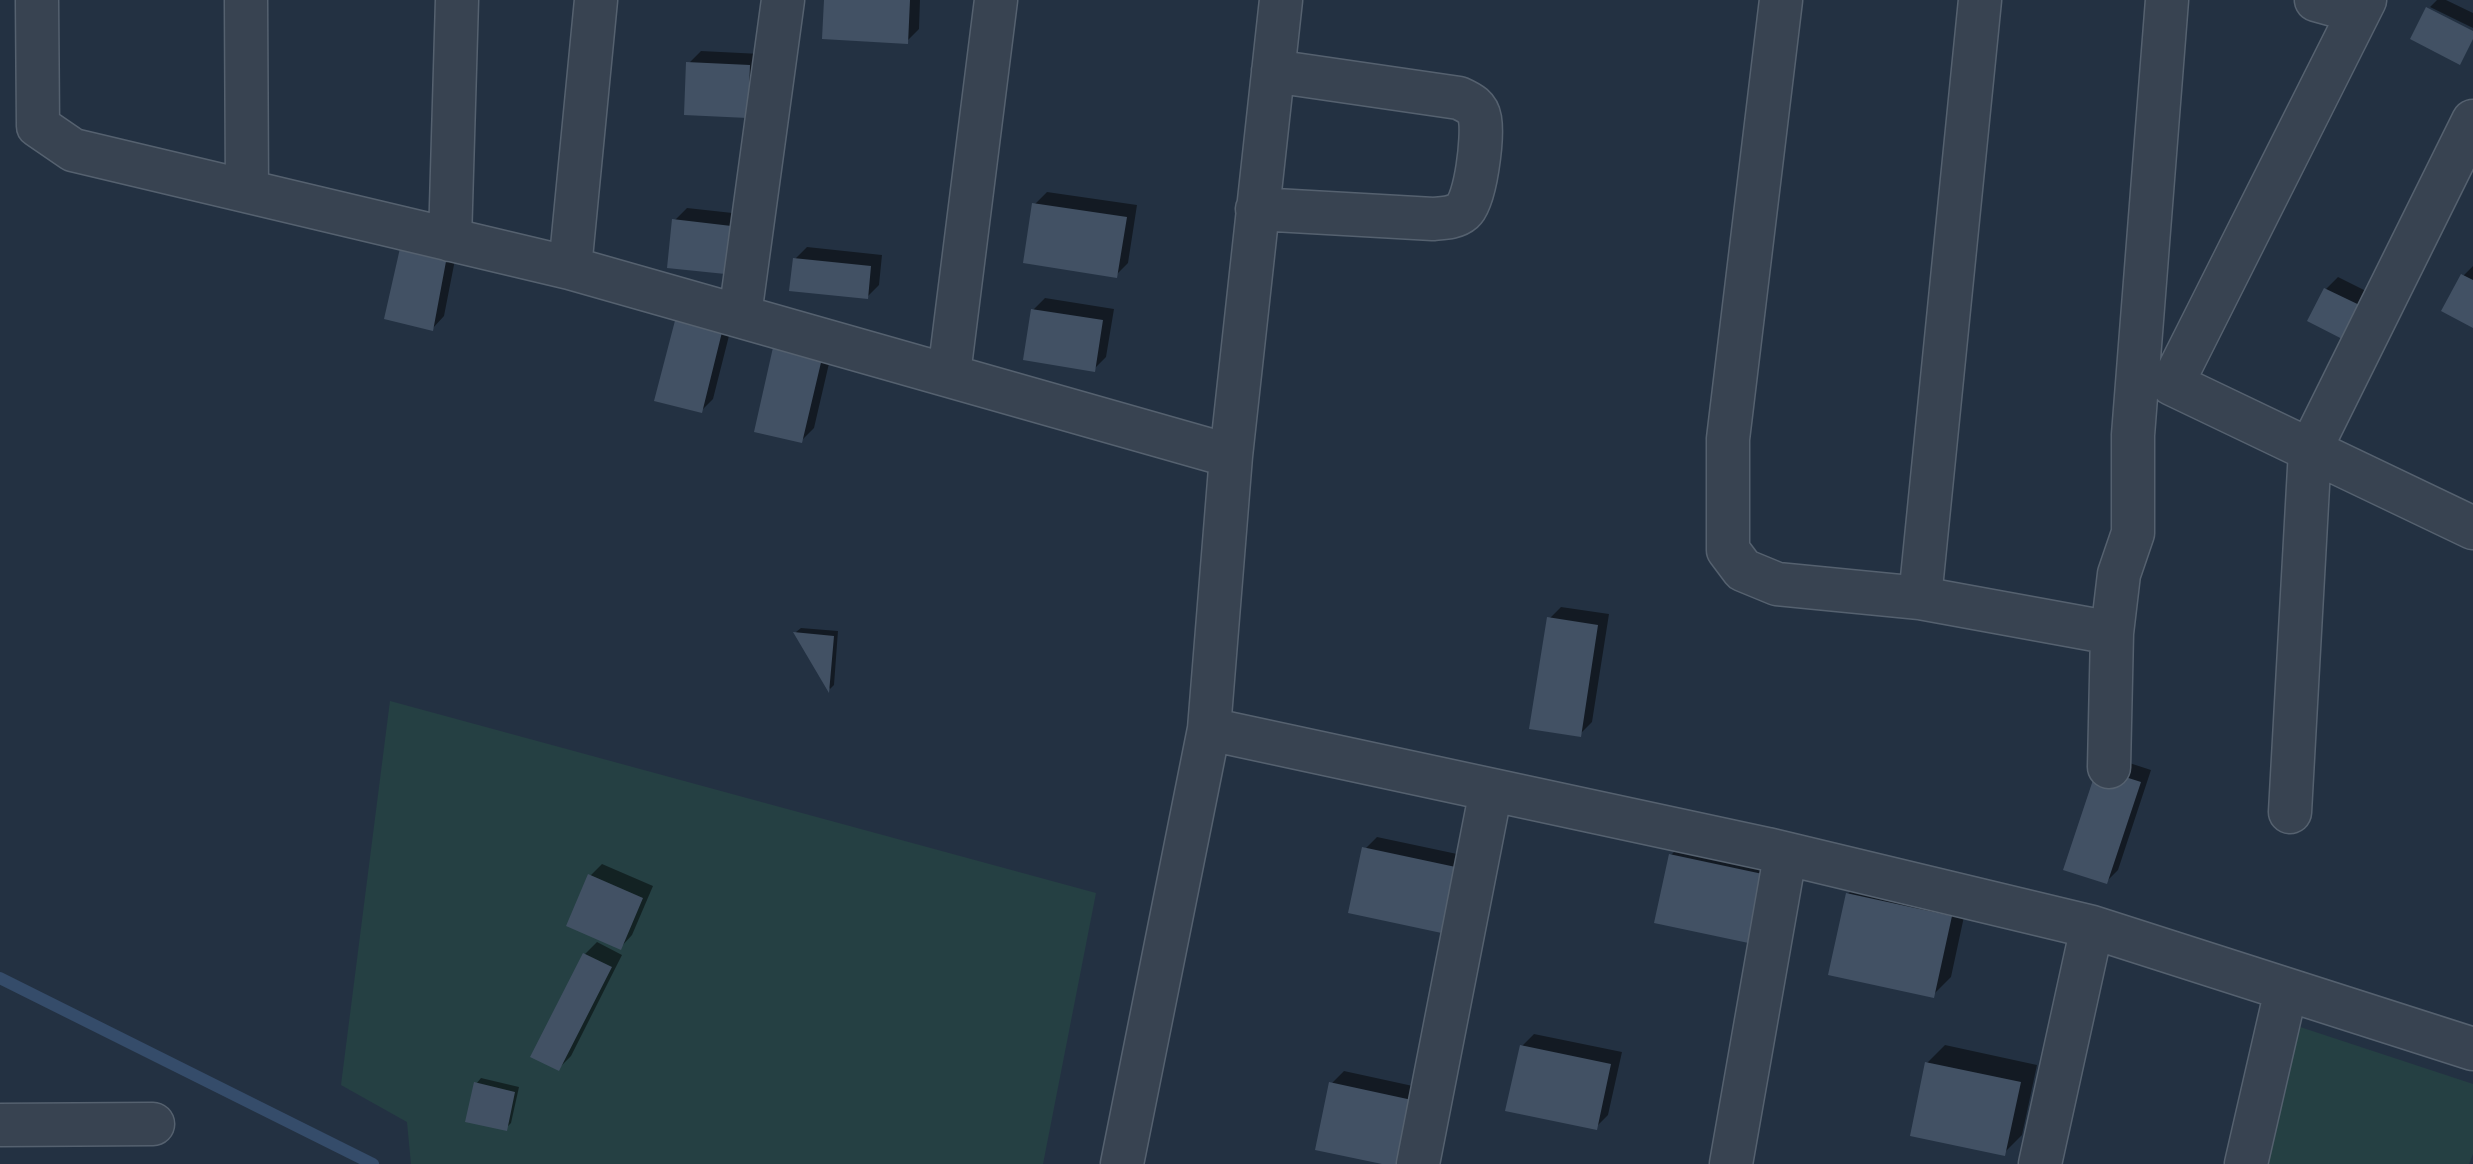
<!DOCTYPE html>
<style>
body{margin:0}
canvas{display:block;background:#233142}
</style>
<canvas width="2473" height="1164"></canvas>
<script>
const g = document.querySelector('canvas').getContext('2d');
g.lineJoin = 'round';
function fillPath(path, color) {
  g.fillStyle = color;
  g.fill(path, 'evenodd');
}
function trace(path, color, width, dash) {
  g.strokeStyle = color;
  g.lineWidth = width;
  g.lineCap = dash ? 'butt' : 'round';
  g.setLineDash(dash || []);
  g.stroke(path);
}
fillPath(new Path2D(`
 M390,701L1096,893L1043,1164H411L407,1122L341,1085Z
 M2297,1026L2473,1084V1154L2469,1164H2265Z`), '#254043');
fillPath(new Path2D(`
 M827,0H920L919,29L907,41Z
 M2437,0H2446L2473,13V28L2430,7Z
 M701,51L761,54L760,103L689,63Z
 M1047,192L1137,205L1128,263L1116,275L1035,204Z
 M687,208L751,215L734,272L675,220Z
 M461,229L444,316L433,328L387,317Z
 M807,247L882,255L879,285L867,297L795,259Z
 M2473,266V325L2463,276Z
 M2338,277L2382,299L2310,320L2326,289Z
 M1045,298L1114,309L1106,357L1094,369L1033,310Z
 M735,312L713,399L701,411L657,400Z
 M834,342L814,428L802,440L757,430Z
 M1561,607L1609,614L1592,722L1580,734L1549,619Z
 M801,628L838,631L834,685L830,689L796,632Z
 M2111,757L2151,770L2118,870L2106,882Z
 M1377,837L1476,858L1450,932L1365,849Z
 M1689,837L1789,859L1775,924L1671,855Z
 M602,864L653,886L632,935L621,947L590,876Z
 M1866,876L1968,898L1951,977L1933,995L1848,894Z
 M597,942L622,955L571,1056L559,1068L534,1056L585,954Z
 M1534,1034L1622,1052L1608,1115L1596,1127L1522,1046Z
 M1945,1045L2037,1065L2022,1135L2004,1153L1927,1063Z
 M1344,1071L1422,1088L1397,1164H1394L1332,1083Z
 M481,1078L519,1087L511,1123L506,1128L476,1084Z`), '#0007');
trace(new Path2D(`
 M0,978L373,1164`), '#354c6a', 12);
fillPath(new Path2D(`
 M824,0H910L908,44L822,39Z
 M2426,7L2473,31V39L2460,65L2410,39Z
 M686,62L750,65L748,118L684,115Z
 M1032,203L1127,217L1117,278L1023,263Z
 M672,219L740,227L735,275L667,268Z
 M403,235L450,240L433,331L384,319Z
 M793,258L871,266L868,299L789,291Z
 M2461,274L2473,280V328L2441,311Z
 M2324,288L2372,311L2354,345L2307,321Z
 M1031,309L1103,320L1095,372L1023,360Z
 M677,313L724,324L702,413L654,401Z
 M774,343L823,354L802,443L754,432Z
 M1547,617L1598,625L1581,737L1529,729Z
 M793,632L834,636L829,693Z
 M2097,768L2141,782L2107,884L2063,870Z
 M1362,847L1465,869L1451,935L1348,913Z
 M1669,854L1772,876L1758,945L1654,923Z
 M588,874L643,898L621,950L566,926Z
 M1846,893L1952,916L1934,998L1828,975Z
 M583,953L612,967L559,1071L530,1057Z
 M1520,1045L1611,1064L1597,1130L1505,1111Z
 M1925,1062L2021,1082L2005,1156L1910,1136Z
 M474,1082L515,1092L507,1131L465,1122Z
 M1329,1082L1412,1100L1398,1164H1382L1315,1150Z`), '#425164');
const minor = new Path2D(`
 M37,0L38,126L73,150L570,268L1231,456
 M246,0L247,191
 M1781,0L1728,439V550L1743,570L1777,584L1920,598L2112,633L2119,574L2133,533V435L2167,0
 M2316,0L2359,12
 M2365,0L2172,384L2473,528
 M1257,209L1433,219C1444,218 1455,218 1463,211C1476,200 1483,137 1480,119C1478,107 1470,103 1459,98L1273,71
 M450,240L457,0
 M570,268L596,0
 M740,315L783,0
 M949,374L996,0
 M1920,598L1980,0
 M1209,729L1767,849L2092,927L2473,1049
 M2109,767L2112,633
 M2290,812L2310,450L2473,121
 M0,1125L153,1124
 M1122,1164L1209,729L1231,456L1281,0
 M1418,1164L1491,790
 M1731,1164L1785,856
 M2040,1164L2092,927
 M2246,1164L2286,990`);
trace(minor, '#55616f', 45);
trace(minor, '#384351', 42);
</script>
